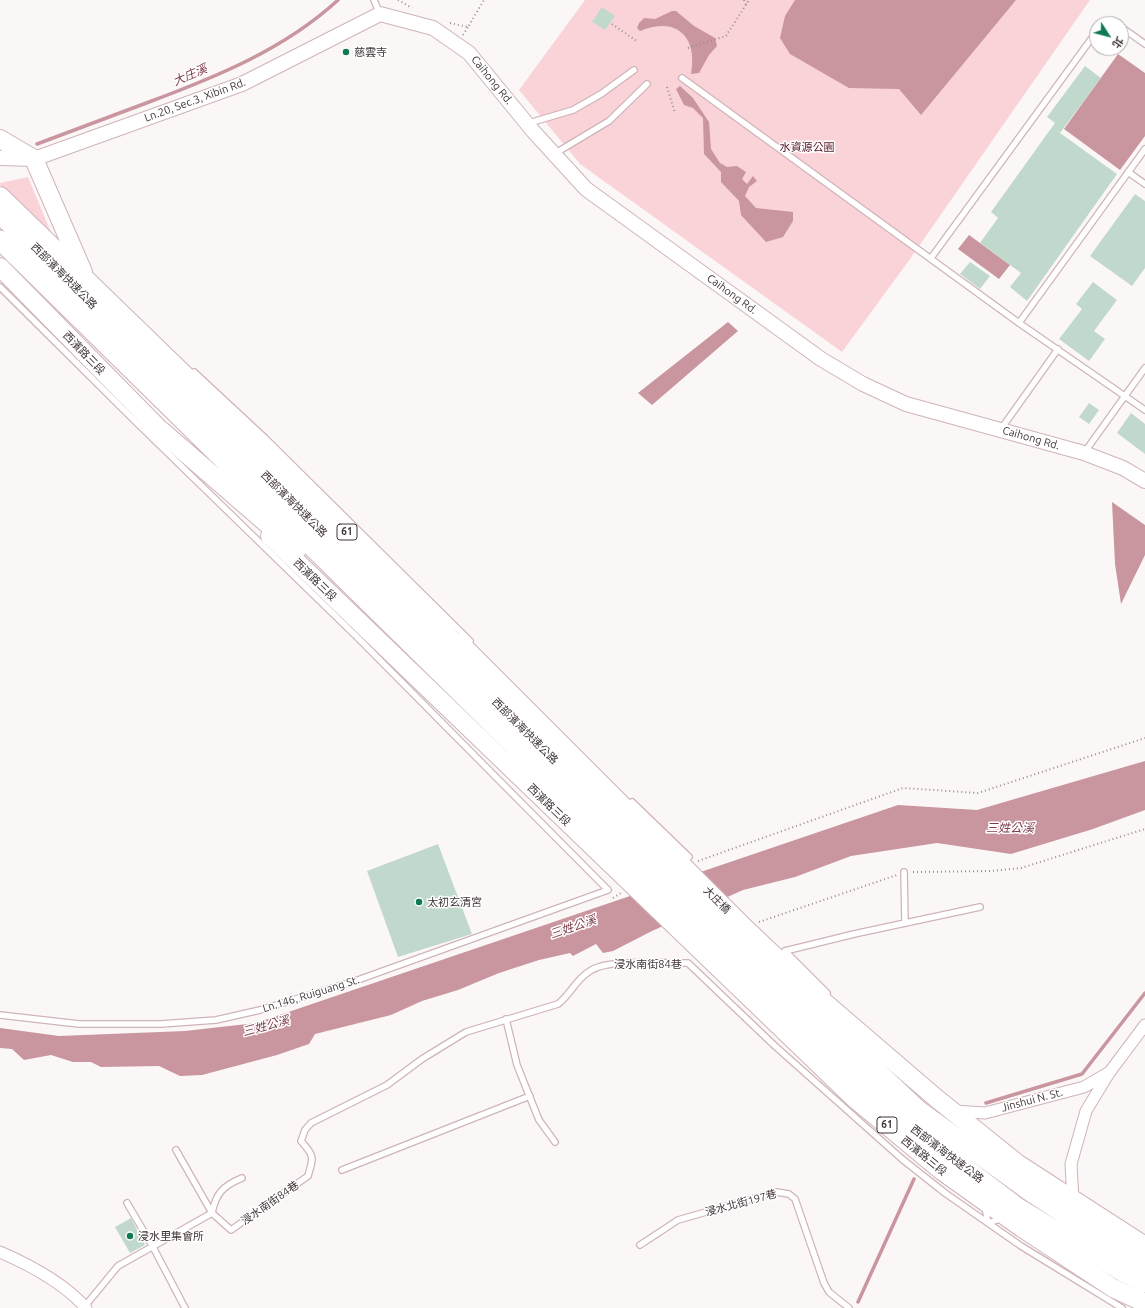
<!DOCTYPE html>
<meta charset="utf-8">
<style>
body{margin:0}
#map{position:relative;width:1145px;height:1308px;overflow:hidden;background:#fcf7f7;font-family:Ubuntu,"Noto Sans TC",sans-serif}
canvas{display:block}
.north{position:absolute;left:1089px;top:16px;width:40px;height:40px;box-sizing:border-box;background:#fff;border:1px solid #b3aeaf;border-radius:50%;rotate:126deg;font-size:11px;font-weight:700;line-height:16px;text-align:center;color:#403536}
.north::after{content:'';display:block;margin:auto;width:14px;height:18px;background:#0e7a54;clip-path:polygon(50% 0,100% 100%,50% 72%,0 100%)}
</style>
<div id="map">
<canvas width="1145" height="1308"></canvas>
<div class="north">北</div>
</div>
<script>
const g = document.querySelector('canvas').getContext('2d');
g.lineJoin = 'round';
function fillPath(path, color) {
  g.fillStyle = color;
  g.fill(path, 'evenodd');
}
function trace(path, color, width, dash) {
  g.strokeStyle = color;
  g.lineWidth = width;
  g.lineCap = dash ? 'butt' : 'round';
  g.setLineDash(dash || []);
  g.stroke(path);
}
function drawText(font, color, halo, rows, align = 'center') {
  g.font = font + ' Ubuntu,"Noto Sans TC",sans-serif';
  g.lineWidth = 3;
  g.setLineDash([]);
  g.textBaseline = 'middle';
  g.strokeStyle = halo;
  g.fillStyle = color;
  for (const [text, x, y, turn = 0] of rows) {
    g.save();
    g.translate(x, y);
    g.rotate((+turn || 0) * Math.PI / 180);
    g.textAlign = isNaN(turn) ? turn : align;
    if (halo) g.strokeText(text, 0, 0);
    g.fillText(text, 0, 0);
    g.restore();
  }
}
fillPath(new Path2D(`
 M585,0H1090L910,259L842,352L580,164L519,90Z
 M28,177L53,237L0,185V183Z`), '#fad3d9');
fillPath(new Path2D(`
 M795,0H1016L921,115L899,89L849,88L790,54L780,38L785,16Z
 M672,11H676L694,26L715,38L717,46L709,55L699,73L691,74C698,36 676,16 640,31L637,28L639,23L644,18L655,19Z
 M1118,54L1145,73V136L1120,170L1064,129Z
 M680,86L693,98L709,122L711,149L720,163L727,167L737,166L746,172L742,179L747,184L753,176L757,181L749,187L745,196L756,208L793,212V221L783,237L766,242L741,215L739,201L721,182V172L704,154L703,118L693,108L684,105L676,89Z
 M969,235L1010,265L999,279L958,249Z
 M728,322L738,331L652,405L638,393Z
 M1112,502L1145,525V555L1121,604L1115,564Z
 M1145,761V810L1093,829L1011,854L937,843L851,856L795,877L743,890L652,931L613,951L603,953L596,944L573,956L570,953L539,960L499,973L458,990L422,1001L391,1015L315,1034L309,1044L277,1055L202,1075L180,1076L159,1066L101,1067L91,1062H73L51,1055L24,1060L12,1049L0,1048V1028L59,1036L185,1031L256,1023L898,805L977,810Z`), '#c9959e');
trace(new Path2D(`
 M37,144C74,130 111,116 149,102C216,77 285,49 338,0
 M986,1103L1082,1074L1145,993
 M858,1302L914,1179`), '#c9959e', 3.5);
fillPath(new Path2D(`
 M602,7L615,16L605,30L592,22Z
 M1085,66L1101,78L1060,133L1117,174L1027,301L1010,287L1021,273L980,243L998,218L991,212L1055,123L1047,117Z
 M1135,194L1145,201V268L1132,286L1090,256Z
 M970,262L990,276L980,289L960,274Z
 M1093,282L1117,300L1094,331L1105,339L1089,361L1059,339L1082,309L1076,304Z
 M1089,403L1099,410L1089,424L1079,417Z
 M1131,413L1145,424V454L1117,433Z
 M438,844L472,934L398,957L367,871Z
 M131,1218L145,1245L130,1253L115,1227Z`), '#c1d9cc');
const service = new Path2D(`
 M374,0L380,14
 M1104,24L1112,21L1117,24
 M1121,27L1145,44
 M682,78L1019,323L1145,410
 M529,123L573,110L601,94L634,70
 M554,154L609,121L647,84
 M1128,172L1145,184
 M931,258L1097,31
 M0,287L137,423L358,638L608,890L355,981L260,1010L216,1020L161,1024H79L0,1015
 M1019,323L1145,149
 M194,372L265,438L470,641
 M1001,429L1058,349
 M1084,453L1145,368
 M632,802L689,857
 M904,872L905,923
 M785,951L827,993
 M785,951L854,934L980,907
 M506,1019L517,1065L539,1120L555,1142
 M176,1150L212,1213
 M342,1170L530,1096
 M127,1203L153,1247L185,1308
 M985,1207L988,1223L1003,1218
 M212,1213C216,1193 223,1186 242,1178
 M640,1245L678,1220L776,1192L789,1194L795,1199L824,1283L829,1292L849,1308
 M85,1306L118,1266L212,1213L231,1230L308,1176C314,1156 314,1156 301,1141L305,1130L311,1123L387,1085L422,1059L466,1032L558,1004C571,994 576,979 590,971C609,958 664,964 688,963L775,1046L902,1159L945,1193L1021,1246L1122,1308`);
const minor = new Path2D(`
 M953,1111L985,1113L1084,1087L1108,1073
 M1073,1200L1071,1164L1086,1111L1109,1073L1145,1025
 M0,1252C30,1265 64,1283 86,1308`);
const tertiary = new Path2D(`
 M0,158L34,159L242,84L380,14L433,28L469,53L533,131L586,189L821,359L863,384L906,404L1084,453L1123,468L1145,481`);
const primary = new Path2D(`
 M0,139L34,159L83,272
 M0,196L419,602
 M0,267L171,441
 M270,536L854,1098L942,1171L1022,1228L1113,1288L1145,1303
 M460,643L745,928L816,995L936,1098L1018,1164L1145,1246`);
const trunk = new Path2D(`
 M0,214L673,879L918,1110L1031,1192L1132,1258L1145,1264
 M0,240L712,940L910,1126L1017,1207L1123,1272L1145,1283
 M161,431L297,549
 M408,591L468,659`);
trace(service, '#cfb4b8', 8);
trace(minor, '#cfb4b8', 13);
trace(tertiary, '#cfb4b8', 16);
trace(primary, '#cfb4b8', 20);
trace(trunk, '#cfb4b8', 21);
trace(new Path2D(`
 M398,0L412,8
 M744,0L746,5
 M450,23L468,27L484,0
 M612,24L638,42
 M463,35L468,27
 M688,48L726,36L749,0
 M667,87L675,113
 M698,861L903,788L978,793L1145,738
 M913,872L991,871L1021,868L1145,829
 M613,898L621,893
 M759,922L897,875`), '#968e8f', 2, [1, 3]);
trace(service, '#fff', 5.5);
trace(minor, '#fff', 11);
trace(tertiary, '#fff', 14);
trace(primary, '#fff', 18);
trace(trunk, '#fff', 19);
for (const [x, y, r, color] of [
 [346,52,4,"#0e7a54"],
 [419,902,4,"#0e7a54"],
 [130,1236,4,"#0e7a54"]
]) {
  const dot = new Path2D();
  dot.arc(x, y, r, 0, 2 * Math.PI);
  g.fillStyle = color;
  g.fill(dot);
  trace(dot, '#fff', 1.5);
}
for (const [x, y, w] of [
 [347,532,20],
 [887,1125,20]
]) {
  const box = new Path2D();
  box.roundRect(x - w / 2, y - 8, w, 16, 3);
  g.fillStyle = '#fff';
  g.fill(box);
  trace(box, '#403536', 1);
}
drawText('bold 10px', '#403536', null, [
 ["61",347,532],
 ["61",887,1125]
]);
drawText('11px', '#403536', '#fff', [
 ["慈雲寺",354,52],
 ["太初玄清宮",427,902],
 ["浸水里集會所",138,1236]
], 'left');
drawText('11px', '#403536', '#fff', [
 ["Caihong Rd.",492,80,51],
 ["Ln.20, Sec.3, Xibin Rd.",195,100,-20],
 ["西部濱海快速公路",64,276,45],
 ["Caihong Rd.",732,294,36],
 ["西濱路三段",84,353,46],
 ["Caihong Rd.",1031,438,16],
 ["西部濱海快速公路",294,504,45],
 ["西濱路三段",315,580,44],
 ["西部濱海快速公路",525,731,45],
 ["西濱路三段",549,805,44],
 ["大庄橋",717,900,45],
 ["浸水南街84巷",648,964],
 ["Ln.146, Ruiguang St.",311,994,-17],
 ["Jinshui N. St.",1032,1100,-15],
 ["西部濱海快速公路",947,1154,37],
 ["西濱路三段",924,1156,39],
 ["浸水南街84巷",270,1203,-35],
 ["浸水北街197巷",741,1203,-15]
]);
drawText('11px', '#531526', '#fff', [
 ["水資源公園",807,147]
]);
drawText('italic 12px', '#7f3d4b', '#fff', [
 ["大庄溪",190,75,-23],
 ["三姓公溪",1010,828],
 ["三姓公溪",573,927,-19],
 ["三姓公溪",266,1026,-15]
]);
</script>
